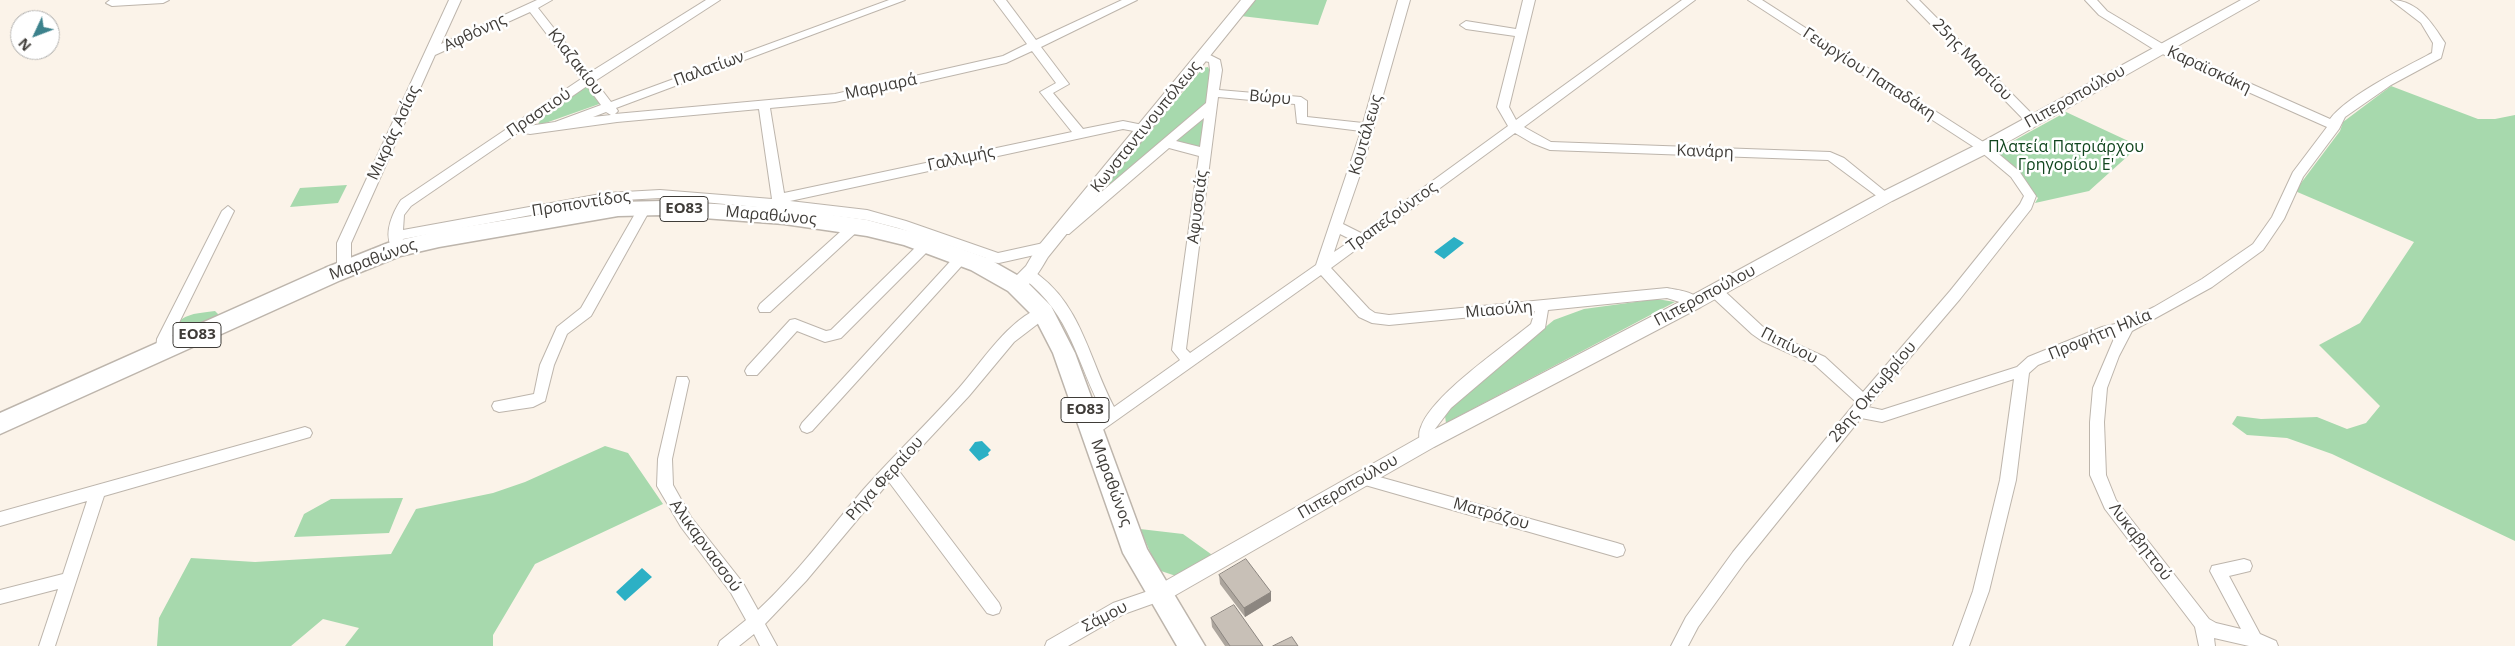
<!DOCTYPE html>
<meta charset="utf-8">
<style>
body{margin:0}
#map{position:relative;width:2515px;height:646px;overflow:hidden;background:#fbf3e9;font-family:"Open Sans",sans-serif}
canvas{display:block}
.north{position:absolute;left:10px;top:10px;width:50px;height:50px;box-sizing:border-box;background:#fff;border:1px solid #b2b1af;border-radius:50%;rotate:227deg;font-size:14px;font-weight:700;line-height:20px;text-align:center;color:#3f3c38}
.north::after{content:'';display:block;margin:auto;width:18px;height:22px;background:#3c828c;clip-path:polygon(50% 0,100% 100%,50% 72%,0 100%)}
</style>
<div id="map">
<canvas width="2515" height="646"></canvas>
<div class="north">N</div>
</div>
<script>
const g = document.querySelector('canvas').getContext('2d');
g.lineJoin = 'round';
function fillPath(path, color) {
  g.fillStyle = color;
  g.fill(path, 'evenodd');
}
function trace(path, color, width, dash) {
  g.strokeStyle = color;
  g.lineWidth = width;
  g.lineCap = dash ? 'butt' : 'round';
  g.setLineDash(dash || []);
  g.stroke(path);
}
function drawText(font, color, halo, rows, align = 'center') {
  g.font = font + ' "Open Sans",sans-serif';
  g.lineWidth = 5;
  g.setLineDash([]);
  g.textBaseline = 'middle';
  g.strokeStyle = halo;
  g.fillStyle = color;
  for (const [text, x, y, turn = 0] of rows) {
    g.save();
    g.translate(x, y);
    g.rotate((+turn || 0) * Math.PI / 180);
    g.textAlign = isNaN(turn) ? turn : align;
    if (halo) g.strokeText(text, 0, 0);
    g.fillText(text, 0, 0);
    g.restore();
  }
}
fillPath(new Path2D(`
 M1254,0H1327L1318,25L1241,16Z
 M1208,67L1210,71L1206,103L1092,201L1203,68Z
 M587,82L602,103L537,126L545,112Z
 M2391,86L2478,119H2495L2515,115V541L2332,454L2287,438L2247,435L2232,424L2237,416L2261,419L2317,417L2347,429L2366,423L2380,406L2319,345L2360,323L2414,242L2295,191L2340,131L2343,122Z
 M2066,112L2139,146L2089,191L2035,203L2038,198L1995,151Z
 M1208,114L1203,150L1175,142Z
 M347,185L338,203L290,207L300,188Z
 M1657,299L1675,302L1446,423L1445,416L1463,394L1554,320L1584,309Z
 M215,311L218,314L217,318L177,336L170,335C180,313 193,314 215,311Z
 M605,446L628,453L663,504L535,564L493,635V646H345L359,628L323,619L291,646H157L159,618L191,558L255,562L391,554L416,509L493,493L525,482Z
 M403,498L389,533L294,537L304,514L331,499Z
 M1140,529L1183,534L1215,557L1176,576L1158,570Z`), '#a7d9ad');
fillPath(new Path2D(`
 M1454,237L1464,243L1444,259L1434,252Z
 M982,441L991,450L988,453L989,455L979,461L969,450L975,442Z
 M642,568L652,577L625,601L616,592Z`), '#2cb0c5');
const minor = new Path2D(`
 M110,0H169L163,3L112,6L106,3Z
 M449,0H461L441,44L537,0H552L538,8L589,73L706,0H720L595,81L611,102L889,0H905L616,108L618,111L615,114L835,94L1003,56L1027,44L994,0H1006L1036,40L1122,0H1137L1041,47L1069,84L1053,93L1083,129L1123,121L1148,126L1150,129L1144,133L1123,129L790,201L867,210L906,221L998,253L1048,242L1055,247L1048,252L999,263L987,262L986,258L898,228L867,220L779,209L660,198L606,201L403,239L401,246H391C384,232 393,212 401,200L581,79L530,12L435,55L351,243V269L349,272H339L337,269V243ZM1032,51L1056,83L1040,92L1072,132L784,193L770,108L835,102L1006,63ZM587,86L601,105L555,122L529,126ZM759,109L772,199L660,190L606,193L403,230L404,215L411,206L519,132L530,134L617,122ZM606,112L611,115L593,117Z
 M1398,0H1410L1362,169L1343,224L1361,233L1508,126L1497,107L1515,36L1466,29L1460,25L1466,21L1516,29L1523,0H1535L1509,107L1516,120L1682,0H1695L1524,127L1551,142L1830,152L1844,158L1892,197L1886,201L1882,200L1828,160L1550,150L1532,143L1515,133L1331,268L1369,309L1375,313L1389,315L1667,288C1678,290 1696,292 1702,302L1700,306L1695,307L1667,298L1548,310L1545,328L1451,408L1435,429L1432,446L1427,448L1422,446C1419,441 1418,433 1421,427C1432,395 1503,347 1531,324L1535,311L1389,325L1372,323L1359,317L1321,275L1097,434L1092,436L1087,434L1085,430L1087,426L1104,414C1076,363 1072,315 1023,278L1021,274L1023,270C1031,268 1035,272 1040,276C1082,308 1090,362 1114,407L1180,360L1172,350L1199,156L1169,148L1069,234H1059L1058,231L1059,228L1206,103L1210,70L1209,62L1200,60V54H1208L1220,60L1222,70L1219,90L1301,97L1307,101V117L1363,123ZM1218,97L1295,104L1297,123L1361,131L1316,265L1190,353L1186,349ZM1204,118L1200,147L1176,141ZM1340,234L1352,240L1334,252Z
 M1748,0H1762L1988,145L2019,171L2036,196L2031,209L1960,299L1868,407L1882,410L2017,367L2028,357L2102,327L2124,322L2154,307L2202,279L2253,244L2272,217L2293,172L2327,127L2158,52L2099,15L2085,0H2097L2107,11L2166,46L2330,119C2347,96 2405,67 2432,53L2433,43L2421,23L2391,0C2418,0 2432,23 2445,43L2441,58L2391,85L2345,117L2339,129L2303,177L2284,219L2263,250L2212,287L2132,331L2119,356L2107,388L2104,422L2106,475L2116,500L2209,619L2216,623L2241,629L2210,571L2212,566L2244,559L2250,561L2252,566L2250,571L2229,576L2260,634L2276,641L2278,646H2249L2214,638L2215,646H2199L2195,627L2105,509L2090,475V422L2093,388L2116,334L2038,365L2029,373L2016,480L1989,591L1969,646H1953L1973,591L2000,480L2014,379L1882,422L1861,418L1745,562L1698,627L1688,646H1671L1686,617L1733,552L1856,402L1815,365L1762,341L1752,334L1710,295L1708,291L1710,287H1720L1762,326L1772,333L1825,357L1863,392L1950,291L2020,204L2024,196L2011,177L1980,151Z
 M1907,0H1919L2035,117L2037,120L2035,123H2027Z
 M645,203L651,208L591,316L567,334L554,365L545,401L533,407L499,412L494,410L492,406L494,402L534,394L540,365L557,327L581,308L640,205Z
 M228,206L234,211L171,339L168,354H158L156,350L157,339L222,211Z
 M855,221L860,223L861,226L860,229L770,312H760L758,308L760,304L850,223Z
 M926,240L931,242L933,245L931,248L841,338L825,342L797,331L757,375H747L745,371L747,367L790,320L795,319L826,331L831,330L921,242Z
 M962,252L967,254L969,257L967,260L812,431L807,433L802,431L800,427L802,423L957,254Z
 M1043,307L1050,312L1048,316L1014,342L969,396L899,471L999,603L1001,608L999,613L993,615L987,613L889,482L806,581L765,624L777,646H760L754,634L739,646H718L720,641L746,620L731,593L681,527L657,486L658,459L677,377H687L689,381L672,459L673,485L691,517L743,583L758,610C797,574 828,531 863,490C894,455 928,423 959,388C982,362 1010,317 1043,307Z
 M305,427L310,429L312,433L310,437L104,496L55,646H39L58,589L0,604V590L63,574L87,501L0,526V512Z
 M1365,473L1617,543L1623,545L1625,550L1623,555L1617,557L1365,485L1360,483L1357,479L1360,475Z
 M1160,587L1166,589L1168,594L1166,599L1124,614L1068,646H1045L1047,641L1113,603Z`);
const tertiary = new Path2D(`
 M1241,0H1255L1048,257C1040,270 1028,295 1010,290L1007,285L1026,266L1036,249Z
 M2241,0H2259L1990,152L1892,201L1701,307L1434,447L1167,600L1160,603L1153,600L1150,594L1153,588L1420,437L1689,297L1880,193L1978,144Z`);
const primary = new Path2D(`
 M663,201L784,208L867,220L916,233L987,258L1024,279L1051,306L1075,353L1147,549L1205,646H1177L1123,553L1053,353L1035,318L1008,291L971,270L904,245L867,236L784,224L663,215L618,216L439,247L400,256L341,280L0,434V413L325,268L388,243L439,231L618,202Z`);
trace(minor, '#bdb5ac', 2);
trace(tertiary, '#bdb5ac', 2);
trace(primary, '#bdb5ac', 3);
fillPath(minor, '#fff');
fillPath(tertiary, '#fff');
fillPath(primary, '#fff');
fillPath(new Path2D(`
 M1219,575L1271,592V601L1245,617L1220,584Z
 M1211,618L1263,646H1225L1212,627Z`), '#aca59d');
fillPath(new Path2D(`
 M1271,592V601L1245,617L1244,608Z`), '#8c8680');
const building = new Path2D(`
 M1246,559L1271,592L1244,608L1219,575Z
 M1234,605L1263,646H1230L1211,618Z
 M1292,637L1298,646H1273Z`);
fillPath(building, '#c8c0b7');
trace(building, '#8c8680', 1);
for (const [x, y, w] of [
 [684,209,48],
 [197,335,48],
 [1085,410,48]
]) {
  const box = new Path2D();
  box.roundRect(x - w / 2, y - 12.5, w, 25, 4);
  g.fillStyle = '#fff';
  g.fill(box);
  trace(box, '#3f3c38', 1);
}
drawText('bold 15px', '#3f3c38', null, [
 ["ΕΟ83",684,209],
 ["ΕΟ83",197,335],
 ["ΕΟ83",1085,410]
]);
drawText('16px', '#3f3c38', '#fff', [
 ["Αφθόνης",475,33,-25],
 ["25ης Μαρτίου",1972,60,46],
 ["Κλαζακίου",575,62,52],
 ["Παλατίων",709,69,-20],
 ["Καραϊσκάκη",2209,70,25],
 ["Γεωργίου Παπαδάκη",1869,74,33],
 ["Μαρμαρά",881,87,-12],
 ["Πιπεροπούλου",2075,97,-29],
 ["Βώρυ",1270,98,5],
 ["Πραστιού",539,113,-34],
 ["Κωνσταντινουπόλεως",1146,127,-51],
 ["Μικράς Ασίας",394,133,-65],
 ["Κουτάλεως",1366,135,-74],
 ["Κανάρη",1705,152,2],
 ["Γαλλιμής",961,159,-12],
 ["Προποντίδος",581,204,-9],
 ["Αφυσσιάς",1198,207,-83],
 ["Μαραθώνος",771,216,5],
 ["Τραπεζούντος",1392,217,-36],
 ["Μαραθώνος",373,260,-20],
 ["Πιπεροπούλου",1705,296,-28],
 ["Μιαούλη",1499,310,-5],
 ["Προφήτη Ηλία",2100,335,-22],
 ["Πιπίνου",1789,346,27],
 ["28ης Οκτωβρίου",1873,392,-50],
 ["Ρήγα Φεραίου",885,479,-48],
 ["Μαραθώνος",1111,483,70],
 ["Πιπεροπούλου",1348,487,-30],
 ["Ματρόζου",1491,514,16],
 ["Λυκαβηττού",2140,542,53],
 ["Αλικαρνασσού",705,546,54],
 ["Σάμου",1105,617,-27]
]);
drawText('16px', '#11451e', '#fff', [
 ["Πλατεία Πατριάρχου",2066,147],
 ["Γρηγορίου Ε'",2066,165]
]);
</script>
